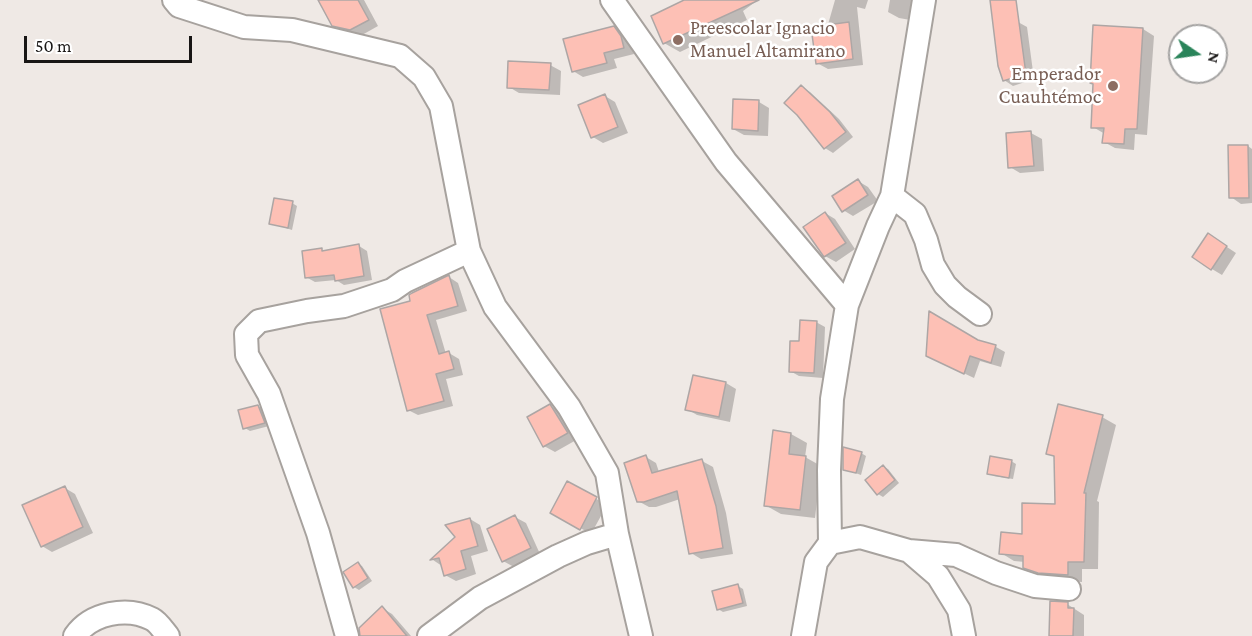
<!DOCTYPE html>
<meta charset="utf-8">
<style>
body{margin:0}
#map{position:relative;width:1252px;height:636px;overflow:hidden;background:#efe9e5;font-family:"Crimson Pro",serif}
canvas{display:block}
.north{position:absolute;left:1168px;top:24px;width:60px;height:60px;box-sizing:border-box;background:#fff;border:2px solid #a3a2a1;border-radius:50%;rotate:103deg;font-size:16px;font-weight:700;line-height:24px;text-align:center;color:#181615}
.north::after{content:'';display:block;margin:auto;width:21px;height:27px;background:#2a845a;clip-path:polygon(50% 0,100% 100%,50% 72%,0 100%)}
.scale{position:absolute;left:24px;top:36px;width:168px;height:27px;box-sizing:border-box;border:3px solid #181615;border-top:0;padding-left:8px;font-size:18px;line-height:21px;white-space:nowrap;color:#181615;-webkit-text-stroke:4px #fff;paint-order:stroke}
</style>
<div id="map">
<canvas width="1252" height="636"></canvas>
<div class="north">N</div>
<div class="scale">50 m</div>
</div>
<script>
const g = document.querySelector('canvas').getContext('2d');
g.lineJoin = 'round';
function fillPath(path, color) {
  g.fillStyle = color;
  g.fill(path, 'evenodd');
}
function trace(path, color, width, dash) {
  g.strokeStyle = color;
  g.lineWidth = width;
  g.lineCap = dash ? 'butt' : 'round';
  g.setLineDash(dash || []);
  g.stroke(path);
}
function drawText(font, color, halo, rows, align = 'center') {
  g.font = font + ' "Crimson Pro",serif';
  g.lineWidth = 5;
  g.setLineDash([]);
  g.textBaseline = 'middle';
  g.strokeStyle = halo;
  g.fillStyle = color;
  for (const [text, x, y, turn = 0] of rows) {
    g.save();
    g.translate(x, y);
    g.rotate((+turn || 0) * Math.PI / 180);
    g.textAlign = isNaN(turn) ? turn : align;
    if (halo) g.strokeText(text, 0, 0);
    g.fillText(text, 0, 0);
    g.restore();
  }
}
fillPath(new Path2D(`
 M320,0H364L378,26L362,35L344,31L333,25Z
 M689,0H758L743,11L747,20L680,52L664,43Z
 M835,0H868L865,9L857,7L863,65L828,69L817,63Z
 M890,0H920L916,21L899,18L888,12Z
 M1018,22L1027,27L1034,79L1013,86L1004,80Z
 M1095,26L1143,29L1154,36L1147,135L1135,134L1134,150L1115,148L1104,142L1105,134L1093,127Z
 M614,28L624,34L631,44L634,54L614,59L617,68L583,77L573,71Z
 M550,65L561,71L560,95L519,93L509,87Z
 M801,87L810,92L839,119L853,137L833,153L825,148Z
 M605,96L615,102L628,133L603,143L593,137Z
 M759,102L769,108L768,136L744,135L733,129Z
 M1031,133L1042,139L1044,171L1020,173L1010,167Z
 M1248,146L1252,149V203L1241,204L1231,197Z
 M858,181L868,187L878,201L853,216L843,210Z
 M292,203L297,206L292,230L270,223Z
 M825,213L835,219L855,249L836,262L825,256L805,227Z
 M1218,241L1236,253L1222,275L1212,269Z
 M359,246L367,251L372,280L344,285L336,280L315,282L306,277L321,250L325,252Z
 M449,277L458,283L467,311L436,320L446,354L449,353L459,359L463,375L446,379L453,406L418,415L408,410L412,302Z
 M816,322L825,327L823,378L799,376L790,371L800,343Z
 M978,341L996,347L1005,352L1001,367L980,361L974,378L938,361Z
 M726,383L736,389L730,422L697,415L687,409Z
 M258,406L263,409L269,426L250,431L245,428Z
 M550,406L561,412L578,439L555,452L544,446L529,418Z
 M1102,417L1116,425L1097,501L1099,502L1098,569H1082V582L1053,580L1039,575L1025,567V562L1014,561L1001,553L1056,505V458L1048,453Z
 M774,432L791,434L807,443L805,457L821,466L815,518L781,514L765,505Z
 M861,453L866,456L861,475L844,469Z
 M646,457L656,463L659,472L702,461L713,467L726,513L733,554L701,559L691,553L680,499L656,507H649L638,501Z
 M1011,461L1016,464L1013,479L994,476L989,473Z
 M883,467L888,469L899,483L883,497L878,494Z
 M568,483L607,505L591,534L552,512Z
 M65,488L75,494L93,533L52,552L42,546Z
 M515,517L526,523L540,554L514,567L503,561Z
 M470,519L480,525L488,551L471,556L476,574L456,581L445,575L442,566L433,560L457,537Z
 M358,564L362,566L372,581L359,590L354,587Z
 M738,586L743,589L747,606L723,612L718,609Z
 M1067,604L1084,615V636H1051Z
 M382,608L392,614L411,636H361Z`), '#0003');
const building = new Path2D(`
 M318,0H358L369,20L350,30L332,26Z
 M684,0H759L663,44L651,16Z
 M990,0H1016L1026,74L1003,81L998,66Z
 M849,22L853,59L816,64L811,27Z
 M1093,25L1143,28L1137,129H1125L1124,144L1102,143L1104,128H1091L1093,84L1090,83Z
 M614,26L621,36L624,48L604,53L607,63L572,72L563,39Z
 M508,61L551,63L549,90L507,88Z
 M801,85L830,112L846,132L824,149L797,115L784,103Z
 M605,94L618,127L591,138L578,105Z
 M733,99L759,100L758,131L732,129Z
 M1031,131L1034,166L1008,168L1006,133Z
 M1228,145H1248L1249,198H1229Z
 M858,179L868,195L842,212L832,196Z
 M274,198L293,201L288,228L269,224Z
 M825,212L846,243L824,257L803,227Z
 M1208,233L1227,246L1211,270L1192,257Z
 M359,244L364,276L335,281L334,275L305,278L302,251L322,248V251Z
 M449,275L458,306L427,315L439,354L449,351L454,369L436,374L444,401L407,411L380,309L410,301L409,295L412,293Z
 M929,311L978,340L996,345L991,363L970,356L964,374L926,356Z
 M800,320L817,321L814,373L789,372L790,341H799Z
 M693,375L726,382L719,417L685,410Z
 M550,404L568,433L543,447L527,417Z
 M1058,404L1103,415L1084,493H1086L1084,562H1068V575L1038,573L1023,568V556L999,554L1001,532L1022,534V503L1055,504L1054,456L1046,454Z
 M258,405L265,423L243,429L238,410Z
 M773,430L791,433L789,454L806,456L800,510L764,506Z
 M843,447L862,452L856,473L843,470Z
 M646,455L652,473L702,459L716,506L723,548L689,554L677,491L644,502H637L624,463Z
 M990,456L1012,460L1009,478L987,474Z
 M883,465L895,480L877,495L865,480Z
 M567,481L597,497L580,530L550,513Z
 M65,486L83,527L41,547L22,505Z
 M515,515L531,548L502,562L487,529Z
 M470,518L478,546L461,551L466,569L444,576L439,558L430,560L455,537L445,525Z
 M358,562L368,578L353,588L343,572Z
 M738,584L743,603L717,610L712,591Z
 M1050,601L1068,602V608H1074L1073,636H1049Z
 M382,606L407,636H360L359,628Z`);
fillPath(building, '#fdc0b5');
trace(building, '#ada6a5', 1.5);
const minor = new Path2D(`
 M174,0L179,6L244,27L292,30L400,56L424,77L441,106L469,251L495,307L569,407L607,473L617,534L641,636
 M612,0L726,162L847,305
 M892,196L915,214L926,240L933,265L945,285L957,297L980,314
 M830,543L829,470L832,399L847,305L878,226L892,196L924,0
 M909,551L956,555L996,573L1035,586L1069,589
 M75,636C91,613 127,606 152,619C158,622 163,630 168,636
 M347,636L318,533L269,394L247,355L246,334L259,321L307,311L344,306L392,290L405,281L469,251
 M429,636L480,598L558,556L587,543L617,534
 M803,636L816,562L830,543L860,537L909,551L938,576L959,610L964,636`);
trace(minor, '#a7a29e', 26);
trace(minor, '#fff', 22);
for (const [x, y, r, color] of [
 [678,40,6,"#8d6e63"],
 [1113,86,6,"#8d6e63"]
]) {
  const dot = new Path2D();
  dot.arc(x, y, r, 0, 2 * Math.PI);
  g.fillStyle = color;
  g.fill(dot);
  trace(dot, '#fff', 2);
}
drawText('20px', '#785e54', '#fff', [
 ["Preescolar Ignacio",690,28],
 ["Manuel Altamirano",690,51],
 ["Emperador",1101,74,"right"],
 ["Cuauhtémoc",1101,97,"right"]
], 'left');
</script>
